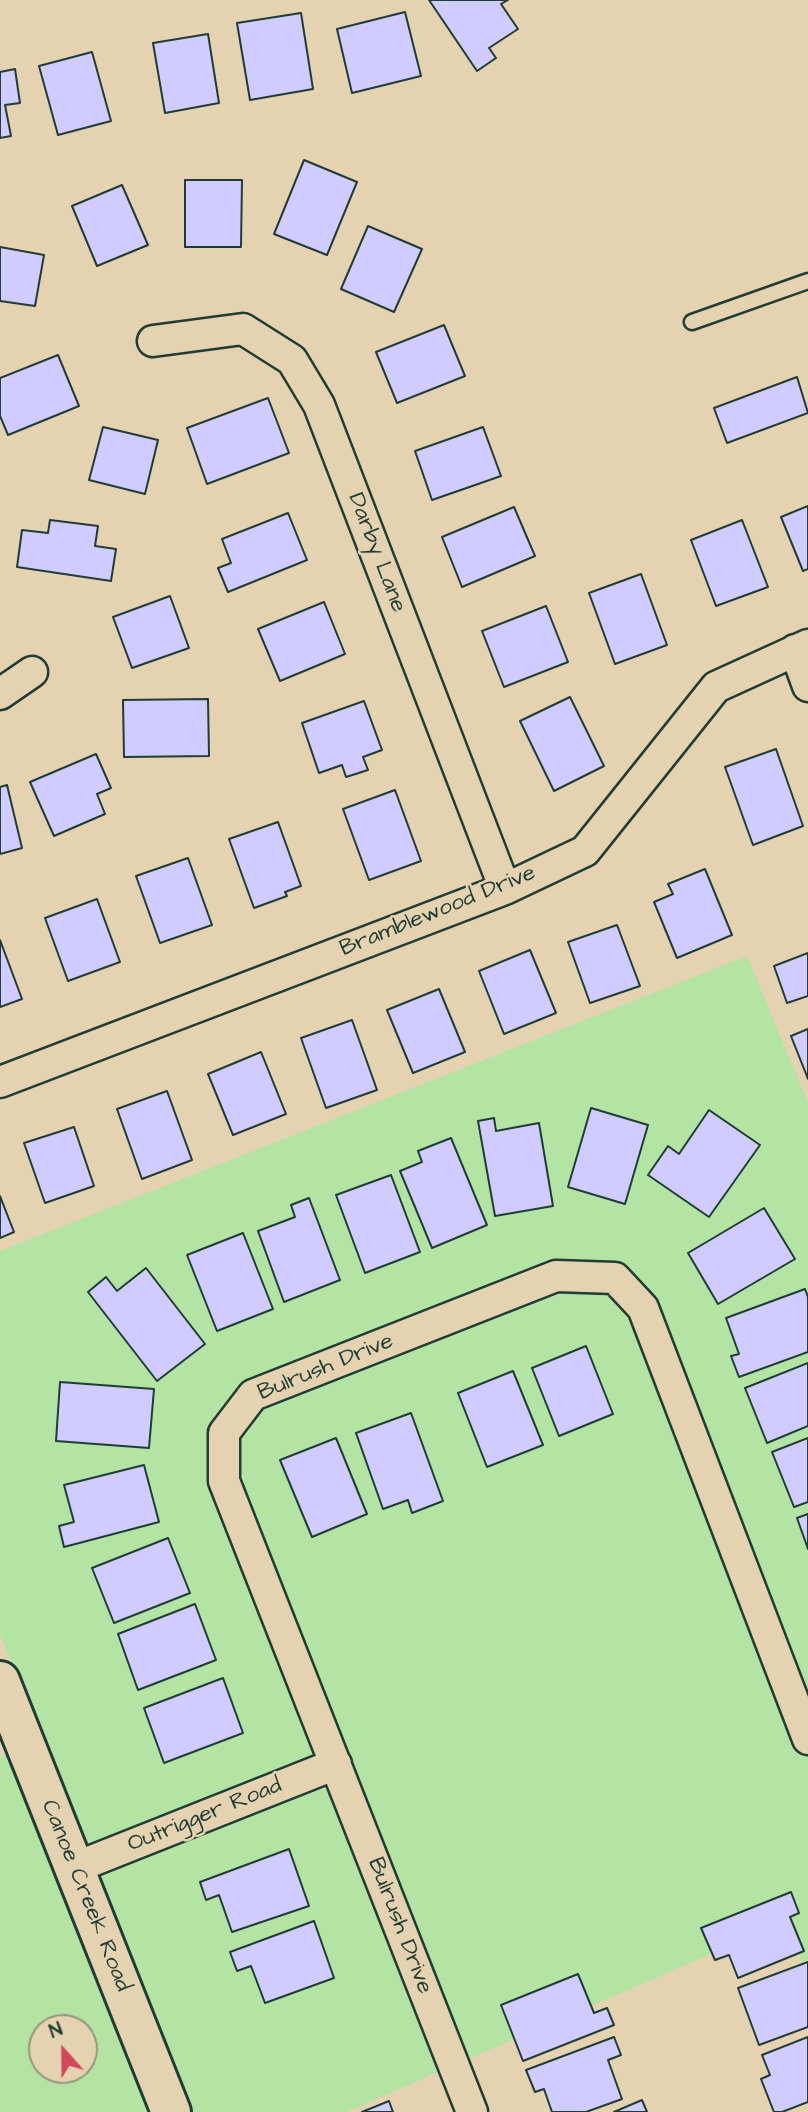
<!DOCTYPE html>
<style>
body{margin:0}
#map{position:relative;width:808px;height:2112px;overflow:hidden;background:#e5d2b0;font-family:"Architects Daughter",sans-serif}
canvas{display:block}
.north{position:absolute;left:28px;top:2014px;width:70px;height:70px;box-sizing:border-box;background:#e5d2b0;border:2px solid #96967e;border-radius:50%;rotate:339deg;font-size:19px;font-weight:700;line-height:28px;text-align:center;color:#1f3d34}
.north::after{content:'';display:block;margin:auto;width:24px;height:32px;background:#d1495b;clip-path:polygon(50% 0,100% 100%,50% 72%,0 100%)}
</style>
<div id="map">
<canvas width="808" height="2112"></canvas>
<div class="north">N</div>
</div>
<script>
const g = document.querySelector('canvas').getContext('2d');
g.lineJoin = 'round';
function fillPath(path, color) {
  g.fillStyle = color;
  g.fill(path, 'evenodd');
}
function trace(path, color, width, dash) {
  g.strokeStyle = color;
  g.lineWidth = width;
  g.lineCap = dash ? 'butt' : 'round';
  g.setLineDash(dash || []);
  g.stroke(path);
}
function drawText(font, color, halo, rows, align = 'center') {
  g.font = font + ' "Architects Daughter",sans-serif';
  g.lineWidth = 5;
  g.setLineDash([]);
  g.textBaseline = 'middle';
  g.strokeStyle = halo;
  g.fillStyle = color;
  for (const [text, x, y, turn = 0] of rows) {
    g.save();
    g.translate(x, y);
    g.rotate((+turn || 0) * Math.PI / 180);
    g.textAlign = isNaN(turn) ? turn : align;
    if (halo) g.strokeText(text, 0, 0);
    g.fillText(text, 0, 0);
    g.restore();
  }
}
fillPath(new Path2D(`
 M747,956L808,1103V1975L785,1922L346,2112H188L0,1635V1251Z
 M11,1753L154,2112H0V1757ZM42,2028H84V2070H42Z`), '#b3e4a4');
const building = new Path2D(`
 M429,0H508L501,4L518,29L489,48L496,58L477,71Z
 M405,12L421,76L352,93L337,29Z
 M301,13L313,89L250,100L237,23Z
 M208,34L219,103L165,113L153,43Z
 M92,52L111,121L58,135L39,66Z
 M15,69L20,103L5,105L11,136L0,138V72Z
 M304,160L357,182L327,255L274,234Z
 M185,180H242L241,247H185Z
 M122,185L148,245L97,266L72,206Z
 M368,226L422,249L394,312L341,289Z
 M0,247L44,255L35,306L0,301Z
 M444,325L465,376L397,403L376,352Z
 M58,355L79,406L8,435L0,416V378Z
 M797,377L808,413L727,443L714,408Z
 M268,398L289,453L207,484L187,428Z
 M103,427L158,440L145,494L89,480Z
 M483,427L501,476L432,500L415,451Z
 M808,506V569L803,571L781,517Z
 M514,507L535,556L462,587L442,537Z
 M288,513L307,560L228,592L218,568L231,563L222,539Z
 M50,520L98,526L95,546L116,549L111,581L17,567L22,530L48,533Z
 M742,520L768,587L716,606L691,540Z
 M641,574L667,645L615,664L589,593Z
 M170,596L189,648L132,668L113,617Z
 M324,602L345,654L280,681L258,629Z
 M546,606L568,662L504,687L482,631Z
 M570,697L604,766L554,791L520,721Z
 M208,699L209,756L124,757L123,700Z
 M364,701L382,750L363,757L368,770L346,777L342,765L319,773L302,723Z
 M776,749L803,826L753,845L725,767Z
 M96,754L111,788L97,794L105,814L54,836L30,782Z
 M7,785L22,848L0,854V787Z
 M395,790L421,861L369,880L343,809Z
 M278,822L301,886L285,892L287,896L254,908L229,839Z
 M188,858L212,925L160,943L136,876Z
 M705,869L732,935L677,958L654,902L673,894L668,884Z
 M97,899L120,962L68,981L45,918Z
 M617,925L640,986L590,1003L568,942Z
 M0,940L22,999L0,1007Z
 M530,950L556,1013L504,1034L479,971Z
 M808,953V996L787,1003L774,966Z
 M439,989L465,1052L413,1073L387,1010Z
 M352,1020L377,1090L326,1108L301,1038Z
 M808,1029V1079L791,1036Z
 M261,1052L286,1114L233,1135L208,1074Z
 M167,1091L192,1160L142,1179L117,1109Z
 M591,1108L648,1125L625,1204L568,1187Z
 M709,1110L760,1145L709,1217L648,1175L668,1146L679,1154Z
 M494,1118L496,1131L539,1123L553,1206L495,1216L478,1121Z
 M74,1127L94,1186L45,1203L24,1143Z
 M451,1138L487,1225L432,1248L400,1171L422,1162L418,1151Z
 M391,1175L420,1252L365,1273L336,1195Z
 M0,1196L14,1232L0,1238Z
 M309,1198L340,1280L284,1302L258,1231L295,1217L291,1205Z
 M764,1208L795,1259L718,1304L688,1253Z
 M243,1233L273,1309L217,1331L187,1255Z
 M146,1268L205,1344L157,1381L88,1292L106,1277L117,1291Z
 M805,1289L808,1297V1352L739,1377L731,1356L739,1354L726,1318Z
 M586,1346L613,1414L559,1436L532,1368Z
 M808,1363V1426L767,1443L745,1388Z
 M513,1371L543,1445L487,1467L458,1393Z
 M60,1382L154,1389L149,1448L56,1441Z
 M411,1413L443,1501L412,1513L408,1500L383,1509L356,1433Z
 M336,1438L367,1514L312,1537L280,1460Z
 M808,1438V1502L794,1507L772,1452Z
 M144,1465L159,1522L64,1547L59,1526L74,1522L64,1485Z
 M808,1514V1549L797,1518Z
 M168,1538L190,1593L114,1623L92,1568Z
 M195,1604L216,1660L138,1690L118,1634Z
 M223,1678L243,1733L164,1763L144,1708Z
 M289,1849L309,1906L232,1932L219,1895L206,1900L200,1882Z
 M791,1892L799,1913L790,1917L804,1951L738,1978L729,1955L715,1960L701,1928Z
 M314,1921L334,1978L265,2003L251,1966L237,1971L230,1952Z
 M808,1962V2027L759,2045L738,1988Z
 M578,1974L594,2013L607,2008L614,2025L523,2061L501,2005Z
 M614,2037L621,2055L608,2060L622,2099L586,2112H552L544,2089L535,2092L526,2070Z
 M808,2037V2102L782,2112H774L761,2079L770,2075L762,2055Z
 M642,2100L647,2112H614Z
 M389,2101L393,2112H362Z`);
fillPath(building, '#d1ccff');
trace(building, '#1f3d34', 2);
const service = new Path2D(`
 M692,322L808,281`);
const minor = new Path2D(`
 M153,341L243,329L292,360L319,405L505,889
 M795,650L808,686
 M0,694L32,672
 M0,1082L505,889L585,851L716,687L808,645
 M74,1868L336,1764
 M472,2112L224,1481V1433L253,1395L556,1276L615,1278L643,1308L808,1739`);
const secondary = new Path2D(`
 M0,1681L171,2112`);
trace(service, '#1f3d34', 19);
trace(minor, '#1f3d34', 35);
trace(secondary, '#1f3d34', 44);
trace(service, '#e5d2b0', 14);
trace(minor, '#e5d2b0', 30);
trace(secondary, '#e5d2b0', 38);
drawText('23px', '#1f3d34', '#e5d2b0', [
 ["Darby Lane",376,553,69],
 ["Bramblewood Drive",438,912,-22],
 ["Bulrush Drive",326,1368,-22],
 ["Outrigger Road",205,1816,-22],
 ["Canoe Creek Road",85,1896,68],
 ["Bulrush Drive",399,1926,69]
]);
</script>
